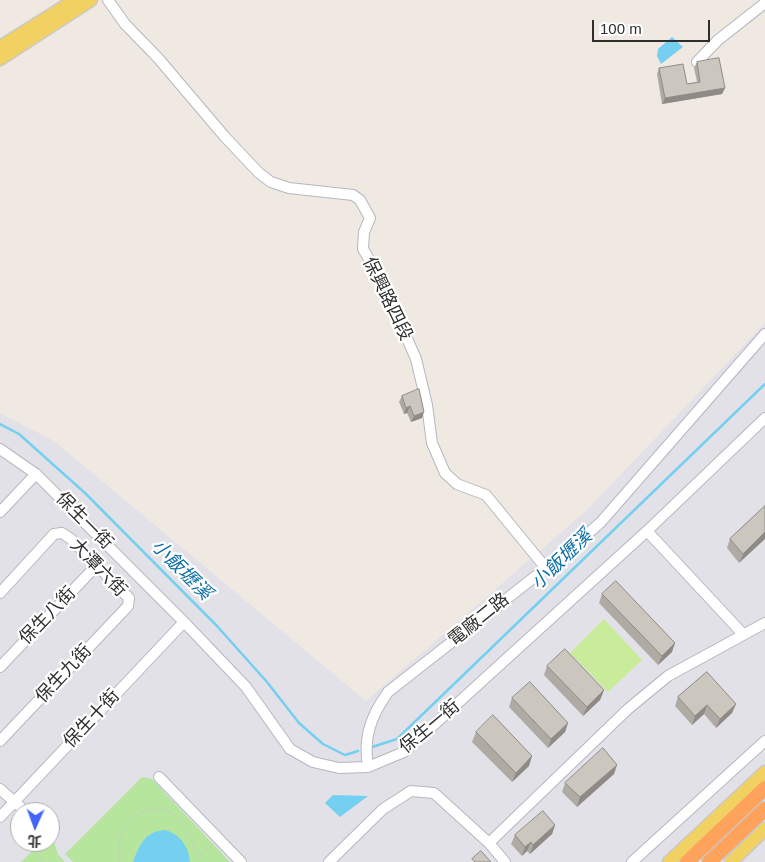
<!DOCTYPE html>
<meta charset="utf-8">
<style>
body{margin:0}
#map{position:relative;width:765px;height:862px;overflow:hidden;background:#efe9e1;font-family:Arial,"Noto Sans TC",sans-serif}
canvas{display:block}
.north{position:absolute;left:10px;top:802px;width:50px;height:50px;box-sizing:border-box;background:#fff;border:1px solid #ababab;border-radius:50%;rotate:182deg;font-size:14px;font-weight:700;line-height:20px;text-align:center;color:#2e2e2e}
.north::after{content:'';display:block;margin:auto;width:18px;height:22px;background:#4264fb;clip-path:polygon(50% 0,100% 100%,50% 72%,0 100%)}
.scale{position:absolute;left:592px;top:20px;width:118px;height:22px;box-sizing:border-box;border:2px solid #2e2e2e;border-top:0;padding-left:6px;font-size:15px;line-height:18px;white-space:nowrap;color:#2e2e2e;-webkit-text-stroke:4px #fff;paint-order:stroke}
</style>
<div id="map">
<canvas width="765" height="862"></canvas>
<div class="north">北</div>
<div class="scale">100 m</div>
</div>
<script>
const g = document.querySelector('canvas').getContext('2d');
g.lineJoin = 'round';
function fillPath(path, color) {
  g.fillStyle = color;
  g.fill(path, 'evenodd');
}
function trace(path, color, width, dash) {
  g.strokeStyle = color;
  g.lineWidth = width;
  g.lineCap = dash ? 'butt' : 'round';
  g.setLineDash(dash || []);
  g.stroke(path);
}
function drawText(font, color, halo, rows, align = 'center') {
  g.font = font + ' Arial,"Noto Sans TC",sans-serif';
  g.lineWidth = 4.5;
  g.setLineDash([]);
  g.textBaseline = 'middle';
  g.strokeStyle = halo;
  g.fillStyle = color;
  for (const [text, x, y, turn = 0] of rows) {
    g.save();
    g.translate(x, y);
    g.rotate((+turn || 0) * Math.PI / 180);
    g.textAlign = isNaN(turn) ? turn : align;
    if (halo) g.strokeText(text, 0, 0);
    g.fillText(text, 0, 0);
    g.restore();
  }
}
fillPath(new Path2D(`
 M765,323V862H0V413L54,441L366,701L587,510ZM20,812H50V842H20Z`), '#e3e1e8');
fillPath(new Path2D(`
 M142,777L152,779L230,862H73L65,854Z
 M51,833L58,854L65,862H21L42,842H50Z`), '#b6e59e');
fillPath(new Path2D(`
 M604,619L642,660L608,692L570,653Z`), '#c9ec9a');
fillPath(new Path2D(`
 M672,37L683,47L661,64L657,56L658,49Z
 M333,795L368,796L340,817L325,803Z
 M165,830C180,834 189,847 190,862H133C139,846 145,831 165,830Z`), '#75cff0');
trace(new Path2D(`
 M0,424L19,434L85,493L217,626L267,682L299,723L323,744L345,755L358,751
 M372,747L397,739L765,384`), '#75cff0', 2.5);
const minor = new Path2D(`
 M108,0L125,24L158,58L225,137L259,173L271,182L289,188L353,195L360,200L370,218L364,232L363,249L382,281L416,359L427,405L432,443L445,473L457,484L486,495L545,567
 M697,62L718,40L765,3
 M0,449L36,474L184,622L246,687L290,749L313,762L339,768L368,767L404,752L647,531L765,418
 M0,512L36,474
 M647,531L743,634
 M0,593L54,534L62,533L71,539L129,598L128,606L0,741
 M0,667L97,565
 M368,767C363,737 371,716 388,692L574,546L601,522L765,334
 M159,777L241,862
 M0,789L26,812
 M0,817L184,622
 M489,843L628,709L668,676L765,623
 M329,862L383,809L411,791L434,793L489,843L505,862
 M632,862L765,741`);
const major = new Path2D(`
 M0,47L75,0
 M0,59L91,0
 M669,862L765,772
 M731,862L765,829`);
const highway = new Path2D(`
 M687,862L765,788
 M709,862L765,809`);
trace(minor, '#b4b7c1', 12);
trace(major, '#c9c9c9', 15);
trace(highway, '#c9c9c9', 16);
trace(new Path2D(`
 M200,856L212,845
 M43,862L37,857L48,842
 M119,862C118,845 120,828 134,817C140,812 149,809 156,809C187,809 188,844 205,862`), '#c9c9c9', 1, [4, 2.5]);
trace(minor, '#fff', 10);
trace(major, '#f2d163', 12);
trace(highway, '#ffa35c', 14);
fillPath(new Path2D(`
 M697,62L725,88L722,94L662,104L657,74L659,68L687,84L697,82L694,68Z
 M402,396L422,418L411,422L407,413L404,414L399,402Z
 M765,506L739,563L727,548L730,539Z
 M602,594L672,652L658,665L599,603Z
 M547,666L604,690L600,700L583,716L544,675Z
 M707,672L732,713L716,728L704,714L692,725L675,706L678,697Z
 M512,698L568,723L565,732L548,748L509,707Z
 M476,732L529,766L512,782L472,742Z
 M614,774L577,807L562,792L565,783Z
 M555,825L552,834L530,854L527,851L522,856L511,844L515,835Z`), '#afaba4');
fillPath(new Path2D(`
 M725,88L722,94L662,104L665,98Z
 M410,406L407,413L404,414L406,408Z
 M424,412L422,418L411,422L414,416Z
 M765,532V539L739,563L743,554Z
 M675,643L672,652L658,665L662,656Z
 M604,690L600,700L583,716L587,707Z
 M736,704L732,713L716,728L720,719Z
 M707,705L704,714L692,725L695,716Z
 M568,723L565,732L548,748L551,739Z
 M532,756L529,766L512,782L516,773Z
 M617,765L614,774L577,807L580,797Z
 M555,825L552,834L530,854L533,845Z
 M531,842L527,851L522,856L525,847Z`), '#8e8b86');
const building = new Path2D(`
 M719,58L725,88L665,98L659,68L683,64L687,84L700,82L697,62Z
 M419,389L424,412L414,416L410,406L406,408L402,396Z
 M765,506V532L743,554L730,539Z
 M616,581L675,643L662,656L602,594Z
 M565,649L604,690L587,707L547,666Z
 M707,672L736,704L720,719L707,705L695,716L678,697Z
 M530,682L568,723L551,739L512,698Z
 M493,715L532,756L516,773L476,732Z
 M603,748L617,765L580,797L565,783Z
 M543,811L555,825L533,845L531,842L525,847L515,835Z
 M481,851L491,862H475L472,859Z`);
fillPath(building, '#cbc7bf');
trace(building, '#8e8b86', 1);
drawText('18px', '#2e2e2e', '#fff', [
 ["保興路四段",387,299,64],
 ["保生一街",84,521,45],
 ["大潭六街",98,568,46],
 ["保生八街",48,616,-46],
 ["電廠二路",479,620,-39],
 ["保生九街",64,674,-47],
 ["保生十街",92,719,-47],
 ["保生一街",430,727,-40]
]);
drawText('italic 19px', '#0d6fa3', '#fff', [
 ["小飯壢溪",562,560,-44],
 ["小飯壢溪",181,570,45]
]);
</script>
